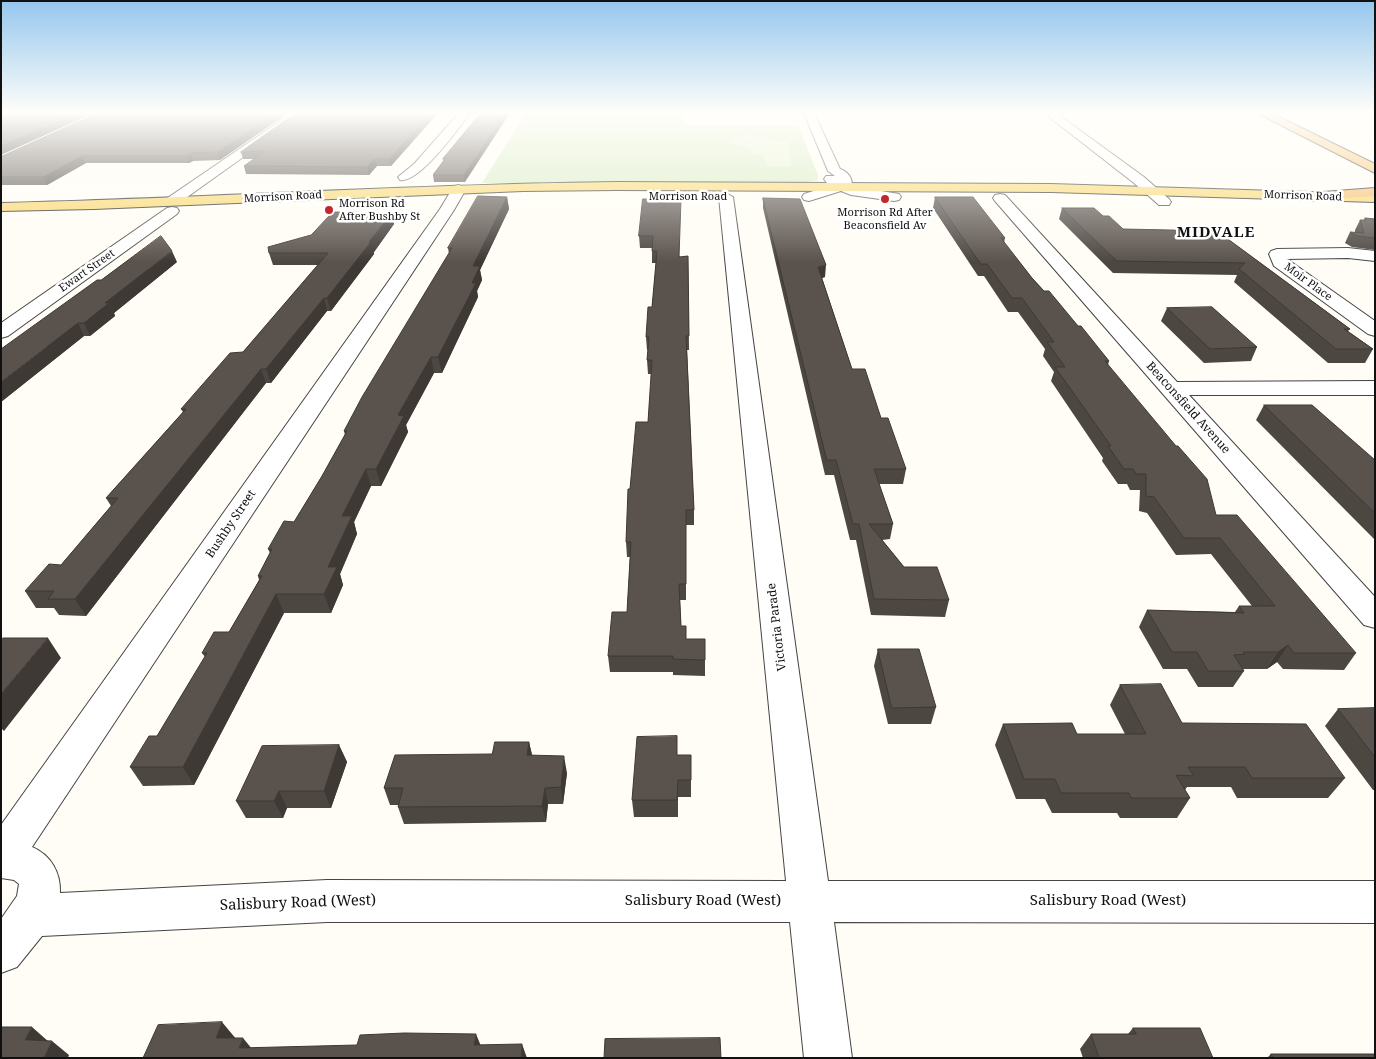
<!DOCTYPE html>
<style>
body{margin:0}
#map{position:relative;width:1376px;height:1059px;overflow:hidden;background:#fffdf5;font-family:"Noto Serif",serif}
canvas{display:block}
.frame{position:absolute;inset:0;border:2px solid #111;pointer-events:none}
</style>
<div id="map">
<canvas width="1376" height="1059"></canvas>
<div class="frame"></div>
</div>
<script>
const g = document.querySelector('canvas').getContext('2d');
g.lineJoin = 'round';
function fillPath(path, color) {
  g.fillStyle = color;
  g.fill(path, 'evenodd');
}
function trace(path, color, width, dash) {
  g.strokeStyle = color;
  g.lineWidth = width;
  g.lineCap = dash ? 'butt' : 'round';
  g.setLineDash(dash || []);
  g.stroke(path);
}
function drawText(font, color, halo, rows, align = 'center') {
  g.font = font + ' "Noto Serif",serif';
  g.lineWidth = 5;
  g.setLineDash([]);
  g.textBaseline = 'middle';
  g.strokeStyle = halo;
  g.fillStyle = color;
  for (const [text, x, y, turn = 0] of rows) {
    g.save();
    g.translate(x, y);
    g.rotate((+turn || 0) * Math.PI / 180);
    g.textAlign = isNaN(turn) ? turn : align;
    if (halo) g.strokeText(text, 0, 0);
    g.fillText(text, 0, 0);
    g.restore();
  }
}
fillPath(new Path2D(`
 M526,113H683L684,125H798L818,175V180L802,183H482Z`), '#d5ebbd');
fillPath(new Path2D(`
 M747,135L771,138L770,141L789,142L791,166H769L761,154H751L750,148L731,143L734,138Z`), '#e6f2cf');
const minor = new Path2D(`
 M292,113H305L176,205H166L164,202L166,199Z
 M459,113H470C459,128 419,184 400,180L398,177L414,164Z
 M804,113H814L840,169C847,171 854,179 851,186L899,194L901,197L899,200L894,201L851,195L841,191L809,201L804,200L802,197L804,194L829,186L824,179L826,176H835L828,171Z
 M1044,113H1056L1144,177L1169,199L1171,202L1169,205H1159L1134,183Z
 M459,185L466,189L454,210L32,847C51,855 61,873 60,893L327,880L786,881L719,197L726,193L733,197L828,881H1375V923L834,922L852,1058H804L790,922H327L42,936L17,967L1,973V919L17,896L19,884L14,880L1,878V825L440,209L454,186Z
 M1000,194L1005,195L1177,382L1375,381V395H1189L1375,597V628L1364,625L995,201L993,198L995,195Z
 M172,207L177,208L179,211L177,214L8,336L1,338V323L167,208Z
 M1348,248L1375,251V261L1348,258L1287,259L1375,321V336L1368,334L1274,266L1269,254L1271,251L1277,249Z`);
const primary = new Path2D(`
 M617,182L1051,184L1375,194V202L1051,192L617,190L523,191L94,209L1,211V203C207,198 412,184 617,182Z`);
const trunk = new Path2D(`
 M1257,113H1271L1375,164V173Z
 M1375,188V196L1310,201L1303,197L1310,193Z`);
trace(minor, '#444', 2);
trace(primary, '#222', 2);
trace(trunk, '#222', 2);
fillPath(minor, '#fff');
fillPath(primary, '#f9d66b');
fillPath(trunk, '#f7bc64');
fillPath(new Path2D(`
 M98,113H288L220,160L193,161L189,163H86L47,185H1V157Z
 M438,113L391,166H377L369,175L246,174L244,166L254,159H243L241,152Z
 M481,113L465,182H434L433,175L444,160L443,159Z
 M507,197L509,209L480,270L482,280L477,291L478,297L442,373H434L406,425L408,432L381,486H371L354,522L357,534L340,574L343,585L331,613H284L194,785L143,786L130,767L157,736L205,657L202,653L229,632L259,580L258,576L270,553L268,549L294,522L322,476L345,435L344,431L449,254L448,248Z
 M935,197L1005,238L1004,243L1032,278L1044,291L1078,326L1109,361L1108,365L1216,515L1356,653L1344,670L1283,669L1277,662L1267,669H1243L1244,671L1233,687H1198L1187,669H1163L1139,627L1147,610L1235,612L1239,606H1252L1211,554L1176,555L1147,513L1139,511L1140,490H1130L1127,484H1118L1102,461L1103,458L1051,381L1054,372L1043,356L1045,349L1018,312H1008L984,276H978L933,208Z
 M763,198L825,277L822,278L852,369L881,418L906,469L903,484H879L893,524L890,539L882,540L904,567L949,600L945,617L871,615L856,540H850L834,475H825L763,208Z
 M643,199L680,257L688,256L689,350H687L694,510V525H686V600H680L681,626L686,639H705V676L673,675V672H610L608,656L627,612L630,557H627L626,542L630,489L648,422L652,374H648L647,360L648,350H647L646,337L652,307L656,263H652V248H640L639,236Z
 M1062,208L1103,216L1123,229L1217,231L1350,329L1348,331L1373,349L1365,363H1328L1234,282L1237,275L1113,273L1059,219Z
 M392,213L394,224L374,252V254L331,311H327L271,383H266L86,616L59,615L54,608H36L25,591L61,565L111,506L106,498L183,412L181,409L243,352L318,265H273L269,253Z
 M1365,218L1375,219V250L1352,247L1345,243L1350,232L1355,233V230L1360,220H1364Z
 M177,262L114,313L115,316L90,336H84L1,402L101,280Z
 M1167,308L1257,347L1251,361L1204,363L1161,321Z
 M1264,405L1375,460V540L1256,420Z
 M878,649L936,707L931,724H888L874,666Z
 M1120,685L1182,723L1345,778L1328,798H1237L1231,787H1187L1185,790L1190,798L1177,818H1120L1117,813H1052L1045,799H1016L995,745L1003,724L1077,734H1125L1110,705Z
 M1375,708V790H1373L1325,726L1338,709Z
 M529,742L532,755L567,773L563,804H548L546,822L404,824L398,807V805H390L384,788Z
 M339,745L347,762L331,808H287L283,818H246L236,801Z
 M677,755H691V797H678V817H634L632,800Z
 M1133,1028L1213,1058H1083L1080,1049L1091,1034H1128Z
 M1271,1054L1375,1058H1267Z`), '#4d4742');
fillPath(new Path2D(`
 M76,113H94L1,155V146Z
 M276,113H288L220,160L218,152Z
 M431,113H438L391,166L389,159Z
 M505,113H510L465,182L464,175Z
 M191,153L193,161L189,163L186,156Z
 M82,156L86,163L47,185L44,177Z
 M375,159L377,166L369,175L367,167Z
 M507,197L509,209L480,270L482,280L477,291L478,297L442,373L438,357L472,283L473,266Z
 M392,213L394,224L374,252V254L331,311L327,298Z
 M172,251L177,262L114,313L115,316L90,336L84,323L105,303Z
 M826,265L825,277L817,279L818,267Z
 M324,298L327,311L271,383L266,369Z
 M78,323L84,336L1,402V382Z
 M431,357L434,373L406,425L408,432L381,486L376,469L398,415Z
 M261,369L266,383L86,616L75,599Z
 M366,469L371,486L354,522L357,534L340,574L343,585L331,613L324,594L328,567L342,516Z
 M276,594L284,613L194,785L183,767Z
 M48,638L61,658L4,731L1,728V694Z
 M1288,645L1277,662L1267,669L1278,652Z
 M529,742L533,759L527,755Z
 M339,745L347,762L331,808L324,791Z
 M564,756L567,773L563,804L561,787Z
 M545,788L548,804L546,822L542,806Z
 M279,791L287,808L283,818L274,801Z
 M222,1022L237,1040L216,1038Z
 M32,1027L49,1042L25,1040Z
 M476,1034L483,1051L474,1045Z
 M243,1038L257,1055L239,1048Z
 M52,1041L69,1055L68,1058H44Z
 M522,1044L527,1058H521Z`), '#3f3936');
const building = new Path2D(`
 M1,113H76L1,146Z
 M98,113H276L218,152L191,153L186,156H82L44,177H1V157Z
 M296,113H431L389,159H375L367,167L244,166L265,151L241,152Z
 M481,113H505L464,175H433L445,159H443Z
 M478,196L507,197L473,266H480L472,283H476L438,357H431L398,415L404,416L376,469H366L342,516H352L328,567H337L324,594H276L183,767H130L149,736H157L207,653H202L214,632H229L262,576H258L272,549H268L284,521L294,522L322,476L347,431H344L362,397L452,248H448Z
 M935,197H973L1005,238H1001L1032,278L1044,291H1049L1078,326H1081L1109,361H1105L1176,446H1178L1207,479L1216,515H1237L1356,653H1294L1288,645L1278,652H1243L1245,654L1234,655L1244,671H1208L1197,652H1172L1147,610L1244,613L1239,606H1275L1220,538H1184L1154,497L1146,496V474H1136L1133,469H1124L1108,446H1111L1055,367H1065L1047,342H1054L1022,298H1012L987,264H981Z
 M763,198L800,199L826,265L818,267L852,369H865L881,418H888L906,469H874L893,524H869L904,567H937L949,600L874,599L859,524H853L836,460H827Z
 M643,199H681L679,257L688,256L689,336H686L694,510H686V584H679L681,626H686V639H705V660L673,659V656H608L612,612H627L631,542H626L628,489H630L636,422H648L652,360H647L649,337H646L648,307H652L657,251H652L653,236H639Z
 M1062,208H1094L1103,216H1109L1123,229L1217,231L1350,329H1344L1373,349H1336L1239,269L1245,263L1117,261Z
 M333,212L392,213L369,242H371L327,298H324L266,369H261L75,599H48L54,591H25L49,564L61,565L118,498H106L186,409H181L230,353L243,352L328,253H269L268,247L311,235Z
 M1365,218L1375,219V238L1357,236L1350,232L1364,233L1360,220H1366Z
 M161,236L172,251L105,303H109L84,323H78L1,382V349L97,280H101Z
 M1212,307L1257,347L1210,349L1167,308Z
 M1264,405H1312L1375,460V513Z
 M3,638H48L1,694V640Z
 M878,649H919L936,707L892,708Z
 M1161,684L1182,723L1306,724L1345,778H1252L1245,767H1188L1194,776L1176,775L1190,798H1131L1129,793H1061L1055,779H1024L1003,724L1072,723L1077,734H1146L1120,685Z
 M1375,708V757L1338,709Z
 M677,736V755H691V780H678L677,800H632L637,737Z
 M495,742H529L527,755L564,756L561,787L545,788L542,806L398,807L403,788H384L395,755L492,754Z
 M339,745L324,791H279L274,801H236L262,746Z
 M222,1022L216,1038H243L239,1048L357,1045L360,1035L404,1033L476,1034L474,1045L522,1044L521,1058H143L158,1025Z
 M1,1027H32L25,1040L52,1041L44,1058H1Z
 M1133,1028H1200L1213,1058H1099L1091,1034H1136Z
 M720,1038L721,1058H604L605,1039Z
 M1271,1054H1375V1058H1274Z`);
fillPath(building, '#5a524d');
trace(building, '#3f3936', 1);
const sky = g.createLinearGradient(0, 0, 0, 262);
sky.addColorStop(0, '#95c6ee');
sky.addColorStop(0.43, '#fffefa');
sky.addColorStop(1, '#fffefa00');
g.fillStyle = sky;
g.fillRect(0, 0, 1376, 262);
for (const [x, y, r, color] of [
 [885,199,5,"#c4262e"],
 [329,210,5,"#c4262e"]
]) {
  const dot = new Path2D();
  dot.arc(x, y, r, 0, 2 * Math.PI);
  g.fillStyle = color;
  g.fill(dot);
  trace(dot, '#fff', 2);
}
drawText('11px', '#111', '#fff', [
 ["Morrison Road",1303,196,2],
 ["Morrison Road",283,197,-3],
 ["Morrison Road",688,197],
 ["Ewart Street",87,271,-35],
 ["Moir Place",1308,282,36]
]);
drawText('11px', '#111', '#fff', [
 ["Morrison Rd",339,204],
 ["After Bushby St",339,217],
 ["Morrison Rd After",885,213,"center"],
 ["Beaconsfield Av",885,226,"center"]
], 'left');
drawText('12px', '#111', '#fff', [
 ["Beaconsfield Avenue",1188,408,48],
 ["Bushby Street",231,524,-56],
 ["Victoria Parade",777,627,-97]
]);
g.letterSpacing = '1px';
drawText('bold 15px', '#111', '#fff', [
 ["MIDVALE",1216,233]
]);
g.letterSpacing = '0px';
drawText('15px', '#111', '#fff', [
 ["Salisbury Road (West)",703,901],
 ["Salisbury Road (West)",1108,901],
 ["Salisbury Road (West)",298,903,-2]
]);
</script>
